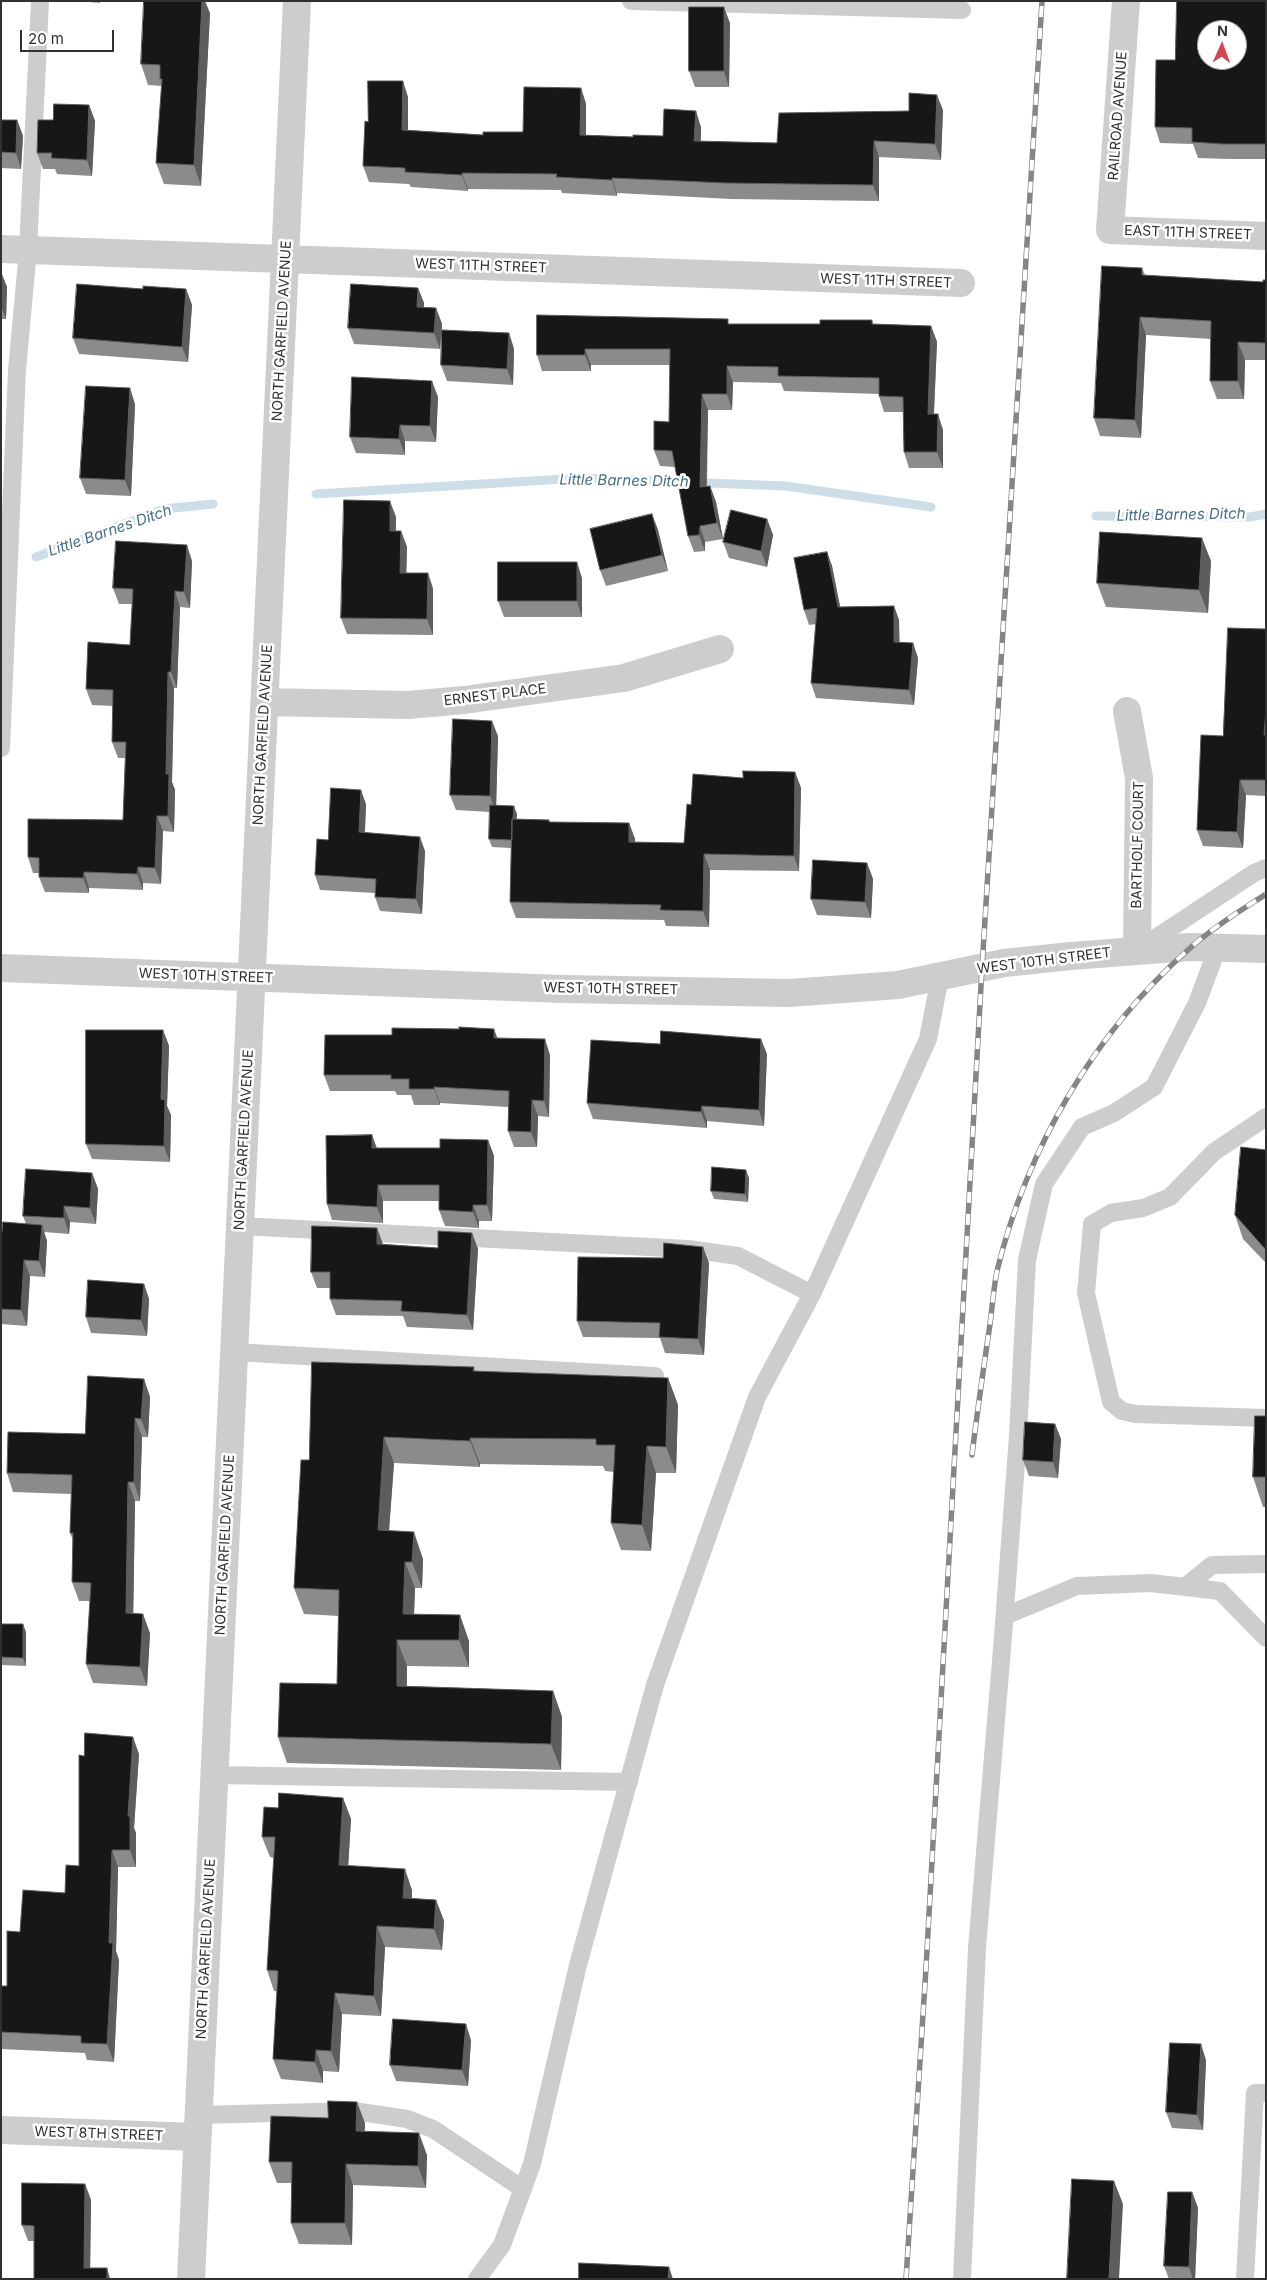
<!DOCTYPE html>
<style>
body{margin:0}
#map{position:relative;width:1267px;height:2280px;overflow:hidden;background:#fff;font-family:Inter,sans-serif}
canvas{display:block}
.frame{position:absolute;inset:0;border:2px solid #303030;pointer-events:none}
.north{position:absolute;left:1197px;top:20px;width:50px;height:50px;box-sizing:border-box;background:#fff;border:1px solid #acacac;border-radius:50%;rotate:2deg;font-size:14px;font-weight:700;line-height:20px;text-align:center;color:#303030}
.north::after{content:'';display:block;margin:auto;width:18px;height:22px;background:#d24751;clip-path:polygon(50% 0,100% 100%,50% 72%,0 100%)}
.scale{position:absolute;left:20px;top:30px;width:94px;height:22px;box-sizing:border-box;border:2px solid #303030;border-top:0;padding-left:6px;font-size:15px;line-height:18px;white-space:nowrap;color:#303030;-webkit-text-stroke:4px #fff;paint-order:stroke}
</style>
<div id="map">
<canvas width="1267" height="2280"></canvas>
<div class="frame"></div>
<div class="north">N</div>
<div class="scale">20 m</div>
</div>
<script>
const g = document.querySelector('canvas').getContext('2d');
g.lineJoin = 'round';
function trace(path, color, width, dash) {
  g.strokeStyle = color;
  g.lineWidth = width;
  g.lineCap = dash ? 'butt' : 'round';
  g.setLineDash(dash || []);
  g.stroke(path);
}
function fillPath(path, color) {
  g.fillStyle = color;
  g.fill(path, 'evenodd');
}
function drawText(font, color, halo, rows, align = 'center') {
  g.font = font + ' Inter,sans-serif';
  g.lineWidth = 5;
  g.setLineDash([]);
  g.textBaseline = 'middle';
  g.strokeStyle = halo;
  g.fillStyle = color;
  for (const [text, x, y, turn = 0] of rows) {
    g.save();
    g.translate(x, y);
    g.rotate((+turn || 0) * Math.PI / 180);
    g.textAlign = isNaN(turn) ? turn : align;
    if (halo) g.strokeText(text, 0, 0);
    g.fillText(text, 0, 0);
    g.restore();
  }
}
trace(new Path2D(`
 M316,494L581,478L786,486L931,507
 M1096,516L1250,517L1266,514
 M36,557L164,509L213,504`), '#cedee9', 9);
trace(new Path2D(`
 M631,1L962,10
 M1,748L17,370L28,250L40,1
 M1139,949L1254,873L1266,868
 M1266,1117L1214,1152L1170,1197L1143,1208L1111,1213L1092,1224L1086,1293L1111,1402L1122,1411L1135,1414L1266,1418
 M240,1226L688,1249L738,1256L812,1294
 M234,1352L655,1376
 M1185,1587L1212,1565L1266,1564
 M1005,1616L1077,1586L1151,1583L1220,1591L1266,1638
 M214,1775L629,1782
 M198,2115L354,2111L407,2119L433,2129L523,2189
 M477,2279L502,2245L532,2164L578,1965L655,1685L757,1397L812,1294L928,1039L940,977
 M962,2279L977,1948L1002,1649L1018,1436L1027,1260L1044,1184L1082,1127L1114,1113L1154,1087L1197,1003L1218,947
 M1245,2279L1255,2093H1266`), '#cdcdcd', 18);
trace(new Path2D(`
 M1126,1L1110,230L1266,236
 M1,249L961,283
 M265,702L408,705L464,700L624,678L720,649
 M1127,711L1139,778L1137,950
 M1,968L563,989L790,993L898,985L1004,963L1071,956L1190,947L1266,949
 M1,2130L197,2137
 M191,2279L297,1`), '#cdcdcd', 28);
const rail = new Path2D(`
 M972,1455C977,1413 983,1372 989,1331C992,1312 993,1291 997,1271C1027,1148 1094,1033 1189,949C1212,928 1240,911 1266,894
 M906,2279L926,1968L982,968L1042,1`);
trace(rail, '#858585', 5.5);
trace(rail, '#fff', 4, [11]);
fillPath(new Path2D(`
 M79,1H101L100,3Z
 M1266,1V159H1228L1198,158L1193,144L1160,143L1155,127L1175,60Z
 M210,13L201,186L164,184L156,163L162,86L148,85L141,64Z
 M730,23L729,87H695L689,71Z
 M581,88L586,104V135L633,137L663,136L701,127V141L777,143L909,111L943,110L941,160L879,157V201L731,199L617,193V196L562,193L561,190L468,189V191L411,187L409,184L369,182L363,166L368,122L408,97V130L483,135L523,132Z
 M89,105L95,121L92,176L57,174L55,169H43L37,153Z
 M1,120H17L23,136L21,169L1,168Z
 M1142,268L1145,275L1263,282L1266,280V360H1245L1244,399H1217L1210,381L1211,339L1146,335L1141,438L1100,436L1094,418Z
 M1,272L7,287L6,319H1Z
 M418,288L424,303V307L436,308L442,324L440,349L354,344L348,328Z
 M143,289H186L192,305L188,362L79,354L73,338Z
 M872,320L873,324L931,326L937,342L934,414L943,430V468H909L904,452L903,412H884L879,396V394L784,391L781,383L733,382L732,410H708L707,486H710L716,502L723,539L705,542V551L694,552L688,536L675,467L660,466L654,450L669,422L670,365H591V371H542L537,355L730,324H820Z
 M509,333L514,349L513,385L447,381L441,365Z
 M438,397L436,442L405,441V455L356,453L350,437Z
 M135,404L131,496L86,494L80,478Z
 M652,514L658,530L668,571L606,586L600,570Z
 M396,517V531H401L407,547L406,573H428L433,589V635L347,634L341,618Z
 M767,519L773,535L767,567L729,558L723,542Z
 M827,552L832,566L840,607L894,606L899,620V642L913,643L918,658L914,705L816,698L811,683L816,624L809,625L804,610Z
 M192,561L190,608L180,607L177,688H174L172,782L175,790L174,832L163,831L161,884L143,883V890L89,888V893L45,892L39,877V873H33L28,857L123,820L125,758H118L112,742L113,706L92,705L86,689L130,645L132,604H119L113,588Z
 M1211,561L1208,613L1106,607L1097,583Z
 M582,578V617H504L498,601Z
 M1266,629V796L1246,795L1243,848L1203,846L1197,830L1223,736Z
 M498,736L496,805L517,814L516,819L549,820L550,822L629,823L635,839V842L684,843L691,805L743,778L795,772L801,788L799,871L710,870L709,927L666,926L664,920L516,918L510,902L511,848L492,847L489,839L490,812L456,810L450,795Z
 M366,804L365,833L425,851L422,914L380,911L375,897V893L320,890L315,875L328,840Z
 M867,863L873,879L871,918L817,915L811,899Z
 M163,1030L169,1046L167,1106L171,1115L170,1162L92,1159L86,1144Z
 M498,1038L550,1055L549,1117L538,1116L537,1147H514L508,1131V1107L440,1103V1105H414L411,1095H397L395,1091H330L324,1075Z
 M767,1054L764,1126L707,1121V1128L593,1119L587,1103Z
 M488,1140L494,1156L492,1221H479V1228L445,1226L439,1210V1201H383V1223L332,1220L327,1204L377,1148H440Z
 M1266,1150V1263L1243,1239L1235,1215Z
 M92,1173L98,1189L96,1224L70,1222L69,1234L44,1232L47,1241L45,1277L30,1276L27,1326L1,1324V1242L26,1224L23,1216Z
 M749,1178L748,1202L714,1199L711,1191Z
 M472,1233L478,1249L473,1330L407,1327L403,1316L336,1315L330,1299V1288H317L311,1272L383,1244L438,1248Z
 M709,1263L704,1355L665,1353L660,1338L583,1337L577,1321Z
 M144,1284L149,1299L147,1336L91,1333L86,1317Z
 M474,1367L475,1372L668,1378L678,1405L676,1473H656L651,1551L621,1550L611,1523L614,1472L605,1471L603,1466L480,1464V1467L394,1463L389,1531L423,1559L422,1588H415L414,1614L469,1641V1667L407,1666V1686L553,1691L562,1717L561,1770L287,1763L278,1737L337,1684L339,1616L304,1614L294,1588L309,1460Z
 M144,1379L150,1397L148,1437H142L140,1501H135L133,1613L150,1633L147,1686L93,1683L86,1664L90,1601H79L72,1582L73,1540L70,1533L71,1494L13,1492L7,1473L85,1434Z
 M1266,1416V1507H1263L1253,1477Z
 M1055,1424L1061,1439L1058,1478L1029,1476L1023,1460Z
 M1,1624L26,1632V1666L1,1665Z
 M139,1754L134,1828L136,1833V1867H118L116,1951L119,1960L114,2062L87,2060L85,2053L1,2049V1986H7L20,1932L65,1893L79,1866L84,1756Z
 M343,1798L351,1819L348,1866L412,1890V1898L436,1900L444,1921L442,1950L385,1947L381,2016L342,2014L339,2072L323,2071V2083L281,2079L273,2059L277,1991H274L267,1970L274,1858L270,1857L262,1837L278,1808Z
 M471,2040L468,2086L396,2081L390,2065Z
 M1206,2060L1203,2130L1172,2128L1166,2112Z
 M365,2123L364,2132L427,2155L426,2188L353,2185L352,2245L299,2244L291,2223L292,2183H277L269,2162Z
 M85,2184L91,2200L90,2268H107L110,2279H34V2241H28L22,2225Z
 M1192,2192L1198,2208L1195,2279H1169L1164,2266Z`), '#8b8b8b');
fillPath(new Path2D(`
 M202,1H205L210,13L201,186L194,165Z
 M724,7L730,23L729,87L724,71Z
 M403,81L408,97V146L402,130Z
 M581,88L586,104V150L580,135Z
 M937,95L943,110L941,160L935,144Z
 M89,105L95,121L92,176L87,160Z
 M696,111L701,127L700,157L694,141Z
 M17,120L23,136L21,169L16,153Z
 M874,141L879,157V201L873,185Z
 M462,173L468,189V191L462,175Z
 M612,178L617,193V196L612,180Z
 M1,272L7,287L6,319L1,306Z
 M418,288L424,303L423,323L417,307Z
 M186,289L192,305L188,362L182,347Z
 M436,308L442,324L440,349L434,333Z
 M1140,317L1146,335L1141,438L1135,420Z
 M931,326L937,342L933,430L928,414Z
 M509,333L514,349L513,385L507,369Z
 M1238,342L1245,360L1244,399L1238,381Z
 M585,349L591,365V371L585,355Z
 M727,366L733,382L732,410L727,394Z
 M432,381L438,397L436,442L430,426Z
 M130,388L135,404L131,496L125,480Z
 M702,394L708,410L706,503L700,487Z
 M938,414L943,430V468L937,452Z
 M400,425L405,441V455L399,439Z
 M710,486L716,502L723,539L717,523Z
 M390,501L396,517L395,547L390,531Z
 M652,514L658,530L668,571L662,555Z
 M767,519L773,535L767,567L761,551Z
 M700,526L705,542V551L699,535Z
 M401,531L407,547L406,589L400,573Z
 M1202,538L1211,561L1208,613L1199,590Z
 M187,545L192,561L190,608L184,592Z
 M827,552L832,566L843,621L838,607Z
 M577,562L582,578V617L577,601Z
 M428,573L433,589V635L427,619Z
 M175,591L180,607L177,688L171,672Z
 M894,606L899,620L900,657L894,642Z
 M913,643L918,658L914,705L909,690Z
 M168,672L174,688L172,782L175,790L174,832L168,816L166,774Z
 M1266,708V739L1264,735Z
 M492,721L498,736L496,812L490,796Z
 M795,772L801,788L799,871L794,856Z
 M1240,780L1246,795L1243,848L1237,832Z
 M361,790L366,804L364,847L359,832Z
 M514,806L517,814L515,848L512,840Z
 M157,816L163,831L161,884L155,868Z
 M629,823L635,839V858L629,842Z
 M420,837L425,851L422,914L416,899Z
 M704,854L710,870L709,927L703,911Z
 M867,863L873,879L871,918L865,902Z
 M138,867L143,883V890L137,874Z
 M84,872L89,888V893L83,878Z
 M494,1029L500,1045L494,1038Z
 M163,1030L169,1046L167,1106L171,1115L170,1162L164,1146L161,1099Z
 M545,1039L550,1055L549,1117L544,1101Z
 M761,1039L767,1054L764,1126L759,1110Z
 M434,1087L440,1103V1105L434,1089Z
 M532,1100L538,1116L537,1147L531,1132Z
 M702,1106L707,1121V1128L701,1112Z
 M372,1135L378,1151L372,1148Z
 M488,1140L494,1156L492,1221L487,1205Z
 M746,1170L749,1178L748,1202L745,1194Z
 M92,1173L98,1189L96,1224L90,1208Z
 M378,1185L383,1201V1223L377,1207Z
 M473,1205L479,1221V1228L473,1212Z
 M64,1206L70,1222L69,1234L64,1218Z
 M42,1225L47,1241L45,1277L39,1261Z
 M377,1228L383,1244H377Z
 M472,1233L478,1249L473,1330L467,1315Z
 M703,1247L709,1263L704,1355L698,1339Z
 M24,1260L30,1276L27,1326L21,1310Z
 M144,1284L149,1299L147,1336L141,1320Z
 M668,1378L678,1405L676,1473L666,1447Z
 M144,1379L150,1397L148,1437L141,1419Z
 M135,1418L142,1437L140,1501L134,1482Z
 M1055,1424L1061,1439L1058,1478L1053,1462Z
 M384,1437L394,1463L387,1557L378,1530Z
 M470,1438L480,1464V1467L470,1441Z
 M647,1446L656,1473L651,1551L642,1525Z
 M128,1482L135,1501L133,1632L126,1613Z
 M414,1532L423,1559L422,1588L412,1562Z
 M405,1562L415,1588L413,1641L403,1614Z
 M143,1614L150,1633L147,1686L140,1667Z
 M460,1615L469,1641V1667L459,1640Z
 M23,1624L26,1632V1666L23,1658Z
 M397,1640L407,1666L406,1713L397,1686Z
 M553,1691L562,1717L561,1770L551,1744Z
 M133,1737L139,1754L134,1828L136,1833V1867L130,1850L128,1816Z
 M343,1798L351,1819L347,1886L339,1865Z
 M112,1850L118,1867L116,1951L119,1960L114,2062L107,2044Z
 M405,1869L412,1890L411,1919L403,1898Z
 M436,1900L444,1921L442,1950L434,1929Z
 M377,1926L385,1947L381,2016L374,1996Z
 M335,1993L342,2014L339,2072L331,2051Z
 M466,2024L471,2040L468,2086L462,2070Z
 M1201,2044L1206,2060L1203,2130L1197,2115Z
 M316,2050L323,2071V2083L315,2062Z
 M357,2102L365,2123L364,2153L356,2131Z
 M419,2133L427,2155L426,2188L418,2166Z
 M346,2164L353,2185L352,2245L345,2223Z
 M1114,2181L1123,2204L1119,2279H1109Z
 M85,2184L91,2200L90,2279L84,2268Z
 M1192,2192L1198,2208L1195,2279H1193L1189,2267Z
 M669,2267L673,2279H668Z
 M107,2268L110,2279H107Z`), '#5d5d5d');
const building = new Path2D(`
 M144,1H202L194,165L156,163L162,79H160V65L141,64Z
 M1177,1H1266V144H1222L1192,142V128L1155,127L1156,60H1175ZM1207,30H1237V60H1207Z
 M689,7H724V71H689Z
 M368,81H403L402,130L483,135V132H523L524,87L581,88L580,135L633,137V135L663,136L664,109L696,111L694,141L777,143L779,113L909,111V93L937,95L935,144L874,141L873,185L726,183L612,178V180L556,177L557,174L462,173V175L405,172V168L363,166L365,121L368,122Z
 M54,104L89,105L87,160L51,158L52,153H37L38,120H53Z
 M1,120H17L16,153L1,152Z
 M1102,266L1142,268V275L1263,282V280H1266V343L1238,342V381H1210L1211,321L1140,317L1135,420L1094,418Z
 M77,284L143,289V286L186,289L182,347L73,338Z
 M351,284L418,288L417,307L436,308L434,333L348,328Z
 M537,315L728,319V324H820V320H872V324L931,326L928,414H938L937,452H904L903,397L879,396V378L778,376V367L727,366V394H702L700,487L710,486L717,523L700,526L699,535L688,536L672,451L654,450V421L669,422L670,349H585V355H537Z
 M442,330L509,333L507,369L441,365Z
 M352,377L432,381L430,426L400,425L399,439L350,437Z
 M86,386L130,388L125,480L80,478Z
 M344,500L390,501V531H401L400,573H428L427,619L341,618Z
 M731,510L767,519L761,551L723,542Z
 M652,514L662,555L600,570L590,529Z
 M1100,532L1202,538L1199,590L1097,583Z
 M116,541L187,545L184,592L175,591L171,672H168L166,774H169L168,816H157L155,868L138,867L137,874L84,872L83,878L39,877V858L28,857V819L123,820L126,742H112L113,690L86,689L88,642L130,645L133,589L113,588Z
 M827,552L838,607L894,606V642L913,643L909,690L811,683L817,608L804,610L794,558Z
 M498,562H577V601H498Z
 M1228,628L1266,629V708L1264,735H1266V780H1240L1237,832L1197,830L1201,735L1223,736Z
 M453,719L492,721L490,796L450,795Z
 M743,771L795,772L794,856L704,854L703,911L660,910L661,905L510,902L512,819L549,820V822L629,823V842L684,843L687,804L691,805L693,774L743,778Z
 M331,788L361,790L359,832L420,837L416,899L375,897L376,879L315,875L317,839L328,840Z
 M490,805L514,806L513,819H512V840L489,839Z
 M813,860L867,863L865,902L811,899Z
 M459,1027L494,1029V1038L545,1039L544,1101L532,1100L531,1132L508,1131L509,1091L434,1087V1089H409V1079H391V1075H324L325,1035H392V1028L459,1029Z
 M86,1030H163L161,1099L165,1100L164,1146L86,1144Z
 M661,1031L761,1039L759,1110L702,1106L701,1112L587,1103L591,1040L660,1044Z
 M372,1135V1148H440V1139L488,1140L487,1205H473V1212L439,1210V1185H378L377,1207L327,1204L326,1136Z
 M1241,1147L1266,1150V1250L1235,1215Z
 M712,1167L746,1170L745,1194L711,1191Z
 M26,1169L92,1173L90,1208L64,1206V1218L23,1216Z
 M3,1222L42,1225L39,1261L24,1260L21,1310L1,1309V1242Z
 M312,1226L377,1228V1244L438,1248V1231L472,1233L467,1315L401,1311L402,1301L330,1299V1272H311Z
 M664,1243L703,1247L698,1339L659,1337L660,1323L577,1321L578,1257L663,1258Z
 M88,1280L144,1284L141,1320L86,1317Z
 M312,1362L474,1367L473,1371L668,1378L666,1447L647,1446L642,1525L611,1523L615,1445H596V1439L470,1438V1441L384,1437L378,1530L414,1532L412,1562H405L403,1614L460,1615L459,1640H397V1686L553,1691L551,1744L278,1737L280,1683L337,1684L339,1590L294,1588L301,1460H309Z
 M88,1376L144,1379L141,1419L135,1418L134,1482H128L126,1613L143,1614L140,1667L86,1664L91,1583L72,1582L73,1533H70L72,1475L7,1473L8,1432L85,1434Z
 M1255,1416H1266V1477H1253Z
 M1025,1422L1055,1424L1053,1462L1023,1460Z
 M1,1624H23V1658L1,1657Z
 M85,1733L133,1737L128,1816H130V1850H112L109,1943H113L107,2044L81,2043V2036L1,2032V1986H7V1931L20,1932L23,1890L65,1893L66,1865L79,1866V1755L84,1756Z
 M279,1793L343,1798L339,1865L405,1869L403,1898L436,1900L434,1929L377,1926L374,1996L335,1993L331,2051L316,2050L315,2062L273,2059L278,1971L267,1970L275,1837H262L264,1807L278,1808Z
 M393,2019L466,2024L462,2070L390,2065Z
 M1170,2043L1201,2044L1197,2115L1166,2112Z
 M328,2101L357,2102L356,2131L419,2133L418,2166L346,2164L345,2223H291L292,2162H269L271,2116L328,2118Z
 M1072,2179L1114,2181L1109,2279H1067Z
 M22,2183L85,2184L84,2268H107V2279H34V2226L22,2225Z
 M1168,2192H1192L1189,2267L1164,2266Z
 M579,2263L669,2267L668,2279H579Z`);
fillPath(building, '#171717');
trace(building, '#5d5d5d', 1);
drawText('14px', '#303030', '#fff', [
 ["RAILROAD AVENUE",1118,116,-86],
 ["EAST 11TH STREET",1188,233,2],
 ["WEST 11TH STREET",481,266,2],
 ["WEST 11TH STREET",886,281,2],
 ["NORTH GARFIELD AVENUE",282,331,-87],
 ["ERNEST PLACE",495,695,-7],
 ["NORTH GARFIELD AVENUE",263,735,-87],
 ["BARTHOLF COURT",1138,845,-89],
 ["WEST 10TH STREET",1044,961,-7],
 ["WEST 10TH STREET",206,976,2],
 ["WEST 10TH STREET",611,989,1],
 ["NORTH GARFIELD AVENUE",244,1140,-87],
 ["NORTH GARFIELD AVENUE",225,1545,-87],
 ["NORTH GARFIELD AVENUE",206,1949,-87],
 ["WEST 8TH STREET",99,2134,2]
]);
drawText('italic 15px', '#476f89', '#fff', [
 ["Little Barnes Ditch",624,481,1],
 ["Little Barnes Ditch",1181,515,-1],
 ["Little Barnes Ditch",110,531,-19]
]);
</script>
